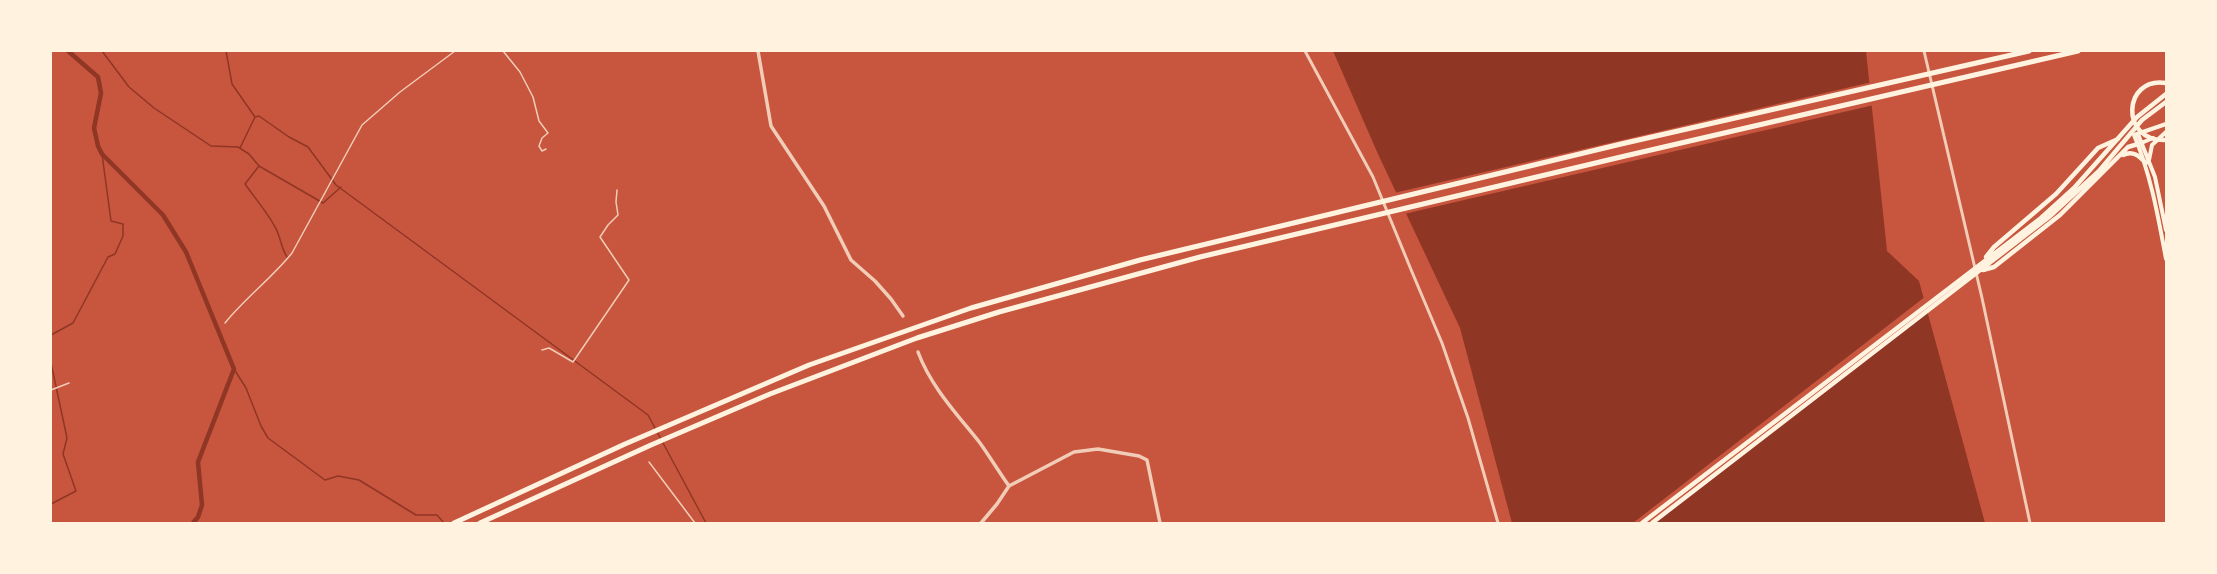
<!DOCTYPE html>
<style>
body{margin:0}
#map{position:relative;width:2217px;height:574px;overflow:hidden;background:#c8553d;font-family:"Alegreya Sans",sans-serif}
canvas{display:block}
.frame{position:absolute;inset:0;border:52px solid #fff3e0;pointer-events:none}
</style>
<div id="map">
<canvas width="2217" height="574"></canvas>
<div class="frame"></div>
</div>
<script>
const g = document.querySelector('canvas').getContext('2d');
g.lineJoin = 'round';
function fillPath(path, color) {
  g.fillStyle = color;
  g.fill(path, 'evenodd');
}
function trace(path, color, width, dash) {
  g.strokeStyle = color;
  g.lineWidth = width;
  g.lineCap = dash ? 'butt' : 'round';
  g.setLineDash(dash || []);
  g.stroke(path);
}
fillPath(new Path2D(`
 M1333,51H1866L1887,251L1919,281L1985,523H1512L1460,328L1378,154Z`), '#8f3625');
fillPath(new Path2D(`
 M1872,82L1874,105L1404,214L1394,193Z
 M1926,296L1929,310L1655,523H1633Z`), '#c8553d');
trace(new Path2D(`
 M102,51L129,87L154,108L211,146L238,147L249,154L259,166L323,203L341,187
 M226,51L232,84L255,117L259,116L289,137L308,147L336,185L648,415L706,523
 M240,148L255,117
 M259,166L245,184C255,198 266,211 274,225C281,236 280,246 287,257
 M51,335L73,323L108,257L115,254L123,236V224L111,221L102,154
 M51,363L67,438L63,454L76,491L51,504
 M234,369L246,388L261,426L268,438L325,480L338,476L359,480L416,515H437L444,523`), '#8f3625', 1.5);
trace(new Path2D(`
 M68,51L98,77L101,93L94,128L98,146L102,154L163,215L186,252L234,369L198,462L202,505L198,517L193,523`), '#8f3625', 4.5);
trace(new Path2D(`
 M503,51L520,72L533,97L539,121L548,133L542,138L539,146L542,151L546,149
 M225,323C245,298 272,278 292,253L362,125L400,92L455,51
 M542,350L549,348L573,362L629,280L600,237L608,225L618,215L616,202L617,190
 M51,390L69,383
 M649,462L695,523`), '#f1ccb7', 1.5);
trace(new Path2D(`
 M1305,51L1373,177L1412,272L1442,343L1468,418L1498,523
 M1924,51L1982,298L2030,523`), '#f1ccb7', 3);
trace(new Path2D(`
 M758,51L771,126L824,206L851,260L875,281L891,299L903,316
 M918,352C931,387 957,414 980,443C990,457 999,472 1009,486
 M981,523L997,504L1009,486L1074,452L1098,449L1139,456L1147,460L1160,523`), '#f1ccb7', 3.5);
trace(new Path2D(`
 M2166,124L2134,135C2151,175 2158,216 2166,259
 M2138,134L2155,177L2166,230
 M2139,144L2153,138
 M2149,160L2152,145L2166,132`), '#fff3e0', 4);
trace(new Path2D(`
 M2166,83C2123,76 2119,142 2166,140
 M2123,155C2133,150 2139,156 2146,163
 M1986,257L1994,247L2056,194L2098,148L2118,139
 M1983,270L1994,267L2060,215L2128,147L2138,144
 M1642,523L2041,218L2074,188L2137,117L2166,94
 M1652,523L2049,217L2099,171L2142,120L2166,102`), '#fff3e0', 4.5);
trace(new Path2D(`
 M454,523L625,444L809,365L971,308L1140,260L1621,144L2029,51
 M480,523L651,445L770,394L917,338L999,312L1200,257L1625,156L2078,51`), '#fff3e0', 5);
</script>
